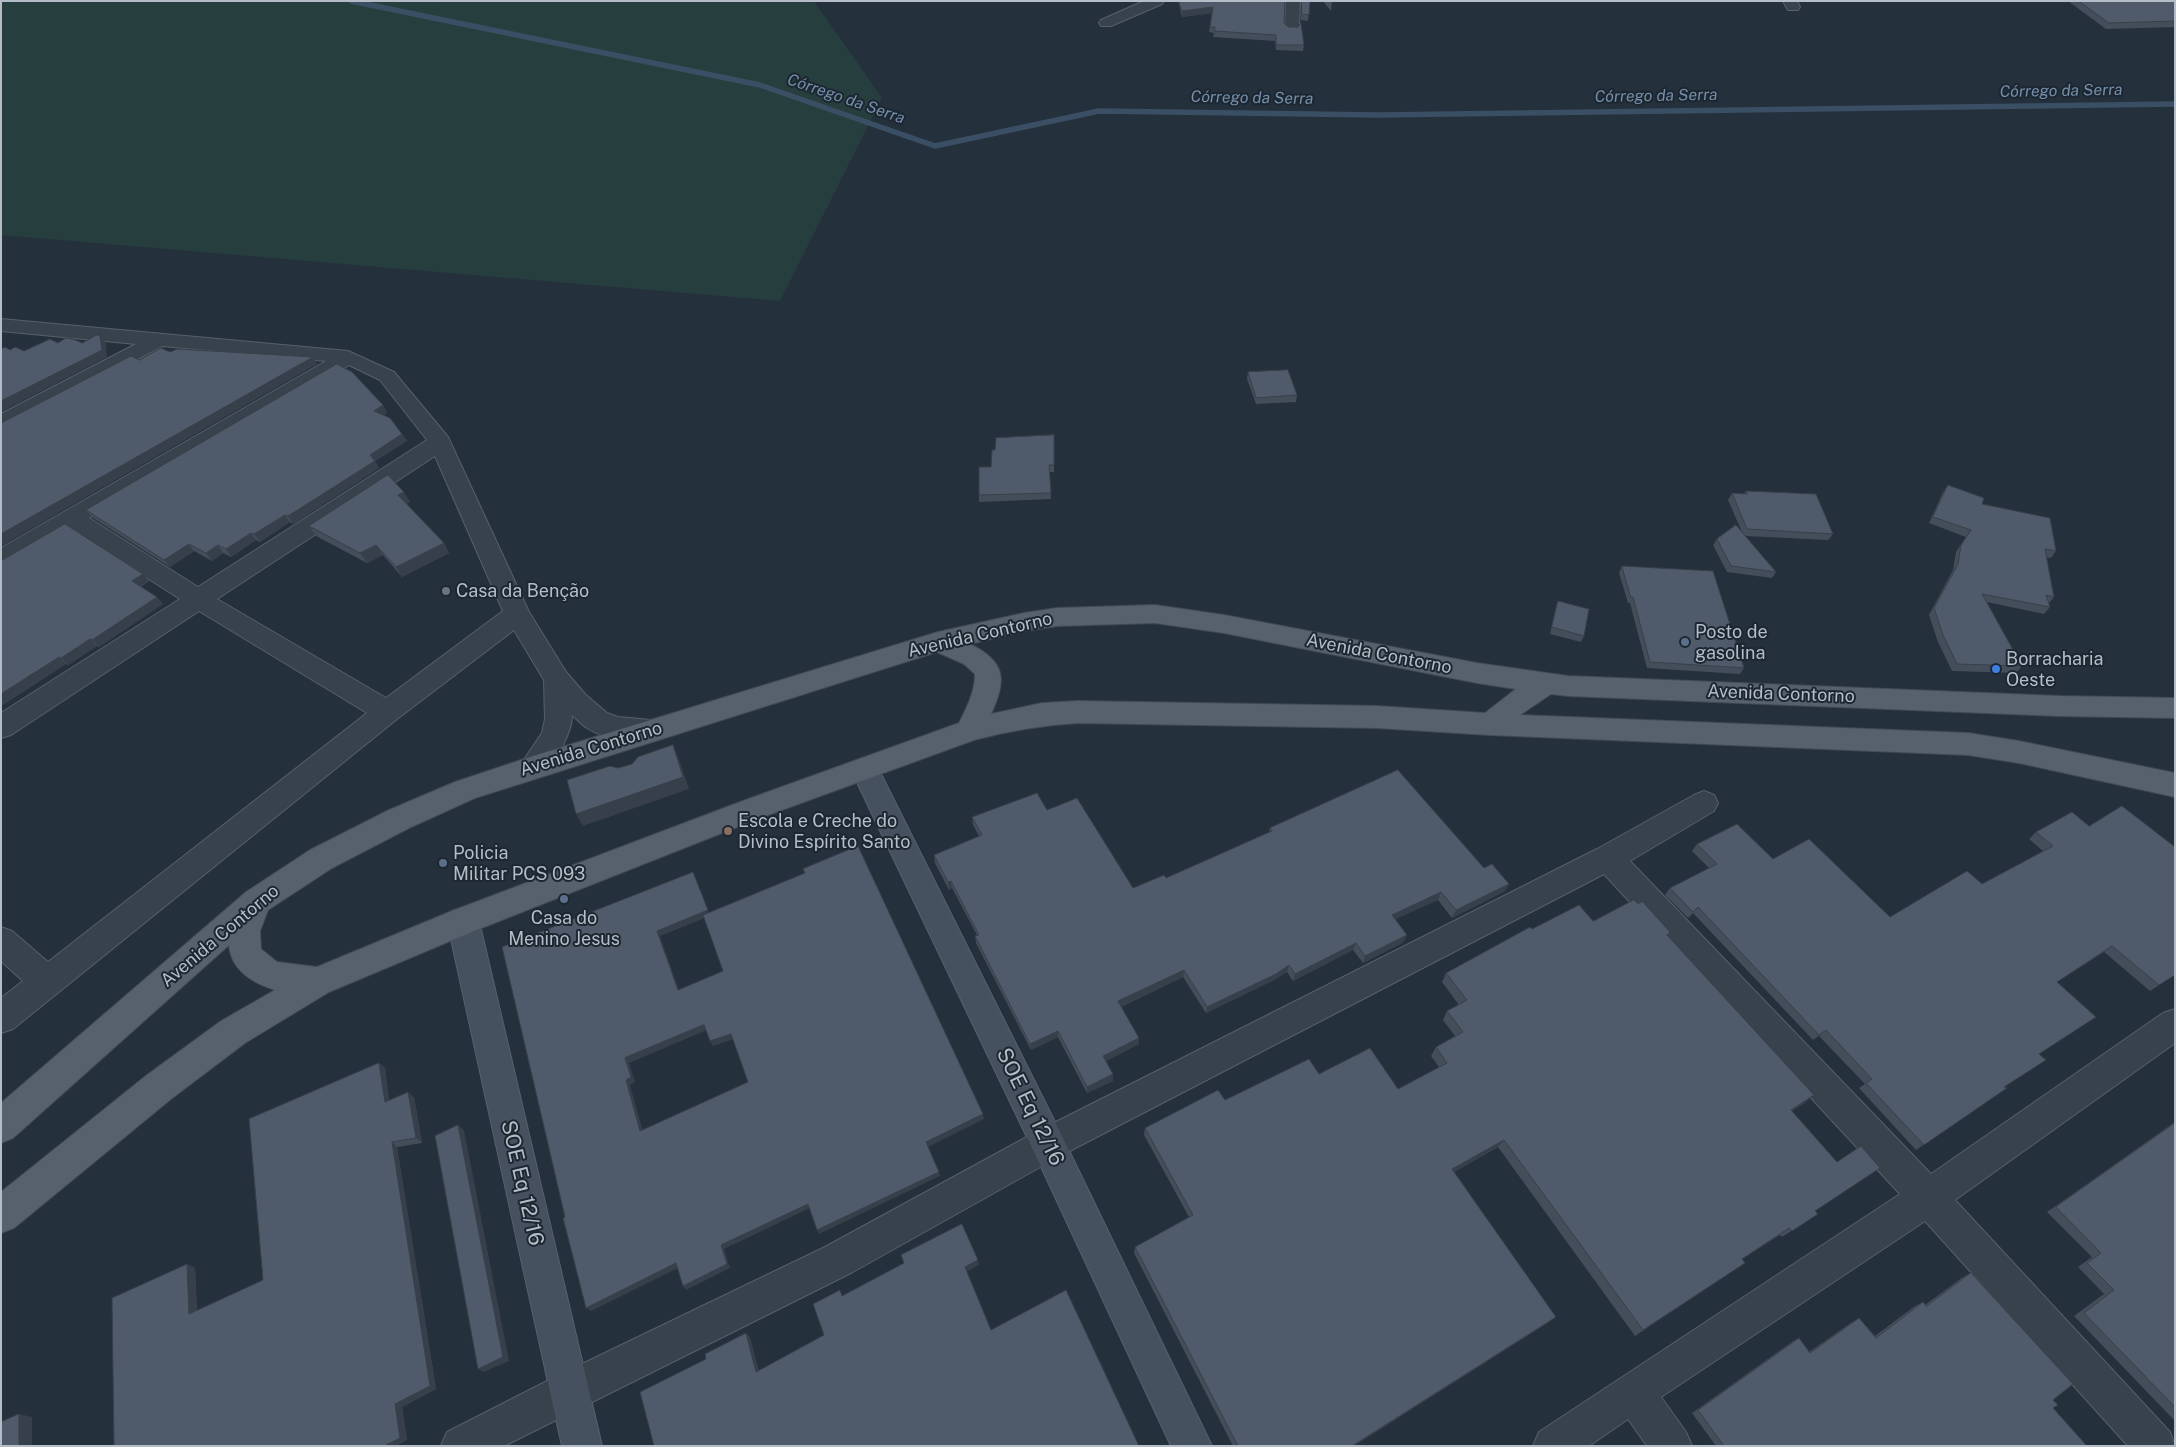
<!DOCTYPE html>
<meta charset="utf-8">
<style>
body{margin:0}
#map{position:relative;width:2176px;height:1447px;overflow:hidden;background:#24303c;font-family:"Public Sans",sans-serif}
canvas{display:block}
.frame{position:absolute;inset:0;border:2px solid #b4bdc7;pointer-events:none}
</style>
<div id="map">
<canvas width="2176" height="1447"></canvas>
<div class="frame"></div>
</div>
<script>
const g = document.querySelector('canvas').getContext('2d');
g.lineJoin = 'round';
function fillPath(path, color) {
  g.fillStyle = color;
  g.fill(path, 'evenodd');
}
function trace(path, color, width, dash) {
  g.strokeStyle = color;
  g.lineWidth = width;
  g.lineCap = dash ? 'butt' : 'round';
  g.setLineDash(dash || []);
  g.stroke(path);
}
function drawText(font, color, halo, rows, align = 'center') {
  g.font = font + ' "Public Sans",sans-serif';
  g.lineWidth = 4;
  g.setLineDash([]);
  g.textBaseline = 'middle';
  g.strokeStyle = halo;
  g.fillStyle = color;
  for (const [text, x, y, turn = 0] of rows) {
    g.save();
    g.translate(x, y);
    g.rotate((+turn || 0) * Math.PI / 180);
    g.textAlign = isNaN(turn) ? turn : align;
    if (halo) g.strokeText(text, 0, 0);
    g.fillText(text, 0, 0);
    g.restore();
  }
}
fillPath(new Path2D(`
 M1,1H814L882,98L780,301L1,235Z`), '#273e3e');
trace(new Path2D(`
 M351,1L760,85L935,146L1099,111L1378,115L2175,104`), '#3a4f64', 5.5);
const street = new Path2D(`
 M1144,1H1164L1162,4L1111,26H1101L1099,23L1101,20Z
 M1286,1H1300L1299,28L1297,31H1287L1285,28Z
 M1783,1H1797L1800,7L1798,10H1788Z
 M1,319L348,351L394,372L448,437L529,612L566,672L586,695L607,713L618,717L651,720L661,723L665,731L661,739C642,745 604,739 587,728C582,725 577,719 572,715C573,729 554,768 542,775C536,779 530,777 523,775L519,767L542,733L545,719L544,680L514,630L397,719L13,1029L1,1033V998L23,981L1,961V927L12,931L48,962L367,713L199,611L11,735L1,738V713L180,599L71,529L10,565L1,567V548L326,361L162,346L9,428L1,430V414L136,344L1,331ZM349,365L380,380L427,440L198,587L89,518ZM435,456L503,611L386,698L217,599Z
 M1704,791L1714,795L1718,803L1714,811L1630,861L1931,1174L2163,1013L2175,1009V1043L1955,1200L2170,1432L2175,1446H2128L1925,1221L1661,1397L1686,1432L1692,1446H1647L1628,1419L1589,1446H1533L1539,1432L1900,1194L1604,874L1060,1156L851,1273L504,1446H441L447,1432L555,1377L825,1247L1036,1132L1597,849L1694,795Z`);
const secondary = new Path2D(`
 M865,759L875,762L1060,1132L1212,1446H1171L1036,1156L851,770L855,762Z
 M463,907L474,911L479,921L602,1446H562L447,921L452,911Z`);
const primary = new Path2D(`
 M1155,605L1224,615L1477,663L1568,676L2059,696L2175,698V718L2059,716L1568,696L1551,694L1520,715L1968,733L2019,741L2175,773V797L2019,763L1968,755L1490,735L1377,728L1078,723C1042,725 1009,731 974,740L760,818L474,931L329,992L245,1043L171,1099L14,1228L1,1233V1192L147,1075L221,1021L275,990C253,983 231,971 229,945L13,1138L1,1143V1103L246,892L310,850L389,810L455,782L533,756L938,632L1024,613L1057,608ZM1155,623L1224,633L1477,683L1516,689L1485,713L1377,706L1078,701L1042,703L991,714C1007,680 1006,662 970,644L1024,631L1057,626ZM937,652L964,664L975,674C975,692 967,707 959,723L740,802L452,911L317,967L277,962L261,949L260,931L268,910L332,868L409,828L475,798Z`);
trace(street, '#56606a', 2);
trace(secondary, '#56606a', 2);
trace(primary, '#414b55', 2);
fillPath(street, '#38424c');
fillPath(secondary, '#46515f');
fillPath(primary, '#56616c');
fillPath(new Path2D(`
 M1178,1H1285L1284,23L1304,45L1303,51L1276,50L1275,41L1213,37L1214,33L1209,32L1212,13L1182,17Z
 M1301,1H1310L1308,21L1301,20Z
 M1323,1H1332L1331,11Z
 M2068,1H2175V27L2106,29Z
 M1248,372L1297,395L1296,402L1256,404L1247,379Z
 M383,405L387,413L383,415L402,434L407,441L375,461L379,468L293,524L290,522L260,542L256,540L231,557L223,553L212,561L194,551L170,567L93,518L86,510Z
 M1054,435V472H1050L1051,499L979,502V495L991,467L995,450Z
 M1948,485L1982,504L2056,551L2051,558L2046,557L2054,597L2049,603L2050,607L2044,614L1987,602L2022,666L2016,673L1952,671L1938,642L1929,615L1953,570L1956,552L1966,537L1929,523L1943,492Z
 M1746,491L1833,534L1828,540L1745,536L1776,572L1772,578L1727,572L1713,545L1717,539L1742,532L1728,500L1732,493L1744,494Z
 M410,502L406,504L444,543L449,553L402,577L383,555L367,563L316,536L309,526Z
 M1622,566L1744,668L1740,674L1647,668L1630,603H1628L1619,573Z
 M143,574L149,581L141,587L157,597L163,604L99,647L97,646L68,665L66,664L1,706Z
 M1558,601L1584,636L1581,642L1550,634L1556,607Z
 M1047,810L1133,888L1166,878L1269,832L1270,828L1484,868L1509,884L1505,891L1452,918L1438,900L1395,919L1404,942L1363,963L1353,950L1293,981L1287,972L1274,980L1206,1013L1183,977L1121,1007L1139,1044L1106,1061L1113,1081L1087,1093L1058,1037L1031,1050L976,943L975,936L977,935L952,888L949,890L935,863L934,855L979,836L973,825L972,817Z
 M2072,812L2175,975L2150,991L2104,952L2057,982L2040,1054L2005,1087L2007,1088L1916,1150L1859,1088L1865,1084L1819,1036L1813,1040L1693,913L1688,918L1665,895L1670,888L1709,868L1692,851L1697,844L1773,859L1890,917L1982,884L2043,851L2029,839L2036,832Z
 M1638,904L1670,932L1667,936L1805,1103L1792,1111L1815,1211L1818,1214L1782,1237L1780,1235L1742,1259L1745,1263L1635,1336L1498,1147L1454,1172L1549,1322L1354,1446H1233L1134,1253L1135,1247L1189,1217L1144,1135L1145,1128L1225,1100L1319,1074L1398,1089L1439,1067L1431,1056L1436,1047L1455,1036L1443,1020L1447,1011L1459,1005L1442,982L1446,973L1532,929L1593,921Z
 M379,1063L385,1068L389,1100L414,1097L422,1143L397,1147L436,1389L402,1407L407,1440L114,1446L195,1268L197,1311L263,1280Z
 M2175,1122V1421L2074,1316L2104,1294L2078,1267L2092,1257L2047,1212L2169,1126Z
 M1971,1273L2053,1400V1408L2087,1446H1716L1692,1413L1793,1341L1799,1338L1809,1352L1852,1322L1859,1318L1875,1336L1915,1306L1923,1302L1925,1305L1963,1277Z`), '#444e5b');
fillPath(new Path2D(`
 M1213,7V13L1182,17V11Z
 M100,336L106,343L107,357L1,412V401Z
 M313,357L317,364L1,546V534Z
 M383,405L387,413L378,418L374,411Z
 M402,434L407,441L375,461L379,468L293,524L288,516L370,455Z
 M404,492L410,502L403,506L398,495Z
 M285,515L290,522L260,542L254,534Z
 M251,533L256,540L231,557L226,549Z
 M444,543L449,553L402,577L396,567Z
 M189,544L194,551L170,567L164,560Z
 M218,545L223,553L212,561L206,553Z
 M376,545L383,555L367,563L360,553Z
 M143,574L149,581L138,588L132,581Z
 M157,597L163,604L99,647L92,640Z
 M90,639L97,646L68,665L61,658Z
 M59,657L66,664L1,706V694Z
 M673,745L678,757L689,789L583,826L576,814Z
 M693,872L710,916L660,936L681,996L678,990L657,931Z
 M951,881L952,888L949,890L948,882Z
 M1509,884L1505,891L1452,918L1456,910Z
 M1441,892L1438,900L1389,922L1392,915Z
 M1407,935L1404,942L1363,963L1365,956Z
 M1356,943L1353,950L1293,981L1295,974Z
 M2112,946L2104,952L2048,988L2057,982Z
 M1289,965L1287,972L1274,980L1206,1013L1207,1007Z
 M1184,970L1183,977L1118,1008V1001Z
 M704,1025L707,1030L629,1063L635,1082L630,1085L644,1136L640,1131L626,1080L625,1058Z
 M1826,1030L1819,1036L1813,1040L1819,1035Z
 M1058,1031V1037L1031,1050L1030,1044Z
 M731,1034L734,1039L713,1046L710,1041Z
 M1139,1038V1044L1103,1062V1056Z
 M379,1063L385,1068L390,1107L385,1102Z
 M1113,1074V1081L1087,1093V1087Z
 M408,1092L414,1097L422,1143L416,1138Z
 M1814,1095L1805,1103L1781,1118L1791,1110Z
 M983,1114L984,1119L928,1147L926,1142Z
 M458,1125L464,1130L509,1361L484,1372L478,1369Z
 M1504,1140L1498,1147L1447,1176L1452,1169Z
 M392,1142L397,1147L436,1389L402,1407L407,1440L396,1446H384L395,1404Z
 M939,1172L940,1176L819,1234L817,1230Z
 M808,1204L810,1208L724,1249L730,1268L686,1290L683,1286L721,1245Z
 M978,1260L979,1265L966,1272L965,1267Z
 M676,1263L680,1267L591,1311L586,1308Z
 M187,1264L195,1268L197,1318L189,1314Z
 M1556,1317L1549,1322L1354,1446H1352Z
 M746,1333L750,1337L760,1375L756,1372Z
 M19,1414L32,1417V1446H19Z`), '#37404a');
const building = new Path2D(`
 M1179,1H1285L1284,23L1288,27H1298L1301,23L1304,45H1276V35L1214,31L1215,27H1210L1213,7L1182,11Z
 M1302,1H1310L1309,15L1302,14Z
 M2079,1H2175V21L2109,23Z
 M97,335L100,336L102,350L1,401V349L5,347L10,350L15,347L24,351L50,339L58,343L66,338L73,339L82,343Z
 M161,348L170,352L177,349L313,357L1,534V423L131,356L139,360Z
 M337,364L352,372L383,405L374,411L390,418L402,434L370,455L375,461L288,516L285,515L254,534L251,533L226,549L218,545L206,553L189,544L164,560L86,510Z
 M1288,370L1297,395L1256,398L1248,372Z
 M1054,435V465H1049L1051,493L979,495V467H991L992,450H995L996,438Z
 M388,475L404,492L398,495L444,543L396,567L376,545L360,553L309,526Z
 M1948,485L1984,498L1982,504L2050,518L2056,551L2045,549L2054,597L2046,595L2050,607L1982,594L2022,666L1957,664L1943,635L1934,608L1958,564L1961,545L1971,530L1933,517Z
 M1746,491L1816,494L1833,534L1747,529L1732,493L1747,494Z
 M65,524L143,574L132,581L157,597L92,640L90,639L61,658L59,657L1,694V560L4,559Z
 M1736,525L1776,572L1731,566L1717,539Z
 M1622,566L1713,571L1744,668L1650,662L1633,597H1631Z
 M1558,601L1589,609L1584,636L1552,627Z
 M673,745L683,777L576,814L567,780L610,766L618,768L632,764L638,757Z
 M1398,770L1484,868L1492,864L1509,884L1456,910L1441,892L1392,915L1407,935L1365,956L1356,943L1295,974L1289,965L1276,974L1207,1007L1184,970L1118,1001L1139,1038L1103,1056L1113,1074L1087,1087L1058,1031L1030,1044L975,936L979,935L951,881L948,882L934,855L982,835L972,817L1037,793L1047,810L1077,798L1133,888L1164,875L1166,878L1272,831L1270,828Z
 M2122,806L2175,847V975L2159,985L2112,946L2057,982L2096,1017L2039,1054L2046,1060L2004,1087L2007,1088L1924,1145L1866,1083L1872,1079L1826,1030L1819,1035L1698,907L1693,912L1670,888L1717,864L1697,844L1737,824L1773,859L1809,839L1890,917L1967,871L1982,884L2053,846L2036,832L2072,812L2089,826Z
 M858,846L983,1114L926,1142L939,1172L817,1230L808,1204L721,1245L727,1264L683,1286L676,1263L586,1308L563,1218L565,1217L502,947L693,872L708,910L657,931L678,990L723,971L703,915L805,873L803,869ZM704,1025L710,1041L731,1034L748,1082L640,1131L626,1080L631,1077L625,1058Z
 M1634,900L1638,904L1642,901L1670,932L1667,935L1814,1095L1791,1110L1837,1162L1861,1146L1880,1168L1815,1211L1818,1214L1792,1231L1789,1228L1742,1259L1745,1263L1643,1330L1504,1140L1452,1169L1556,1317L1352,1446H1238L1135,1247L1193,1215L1145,1128L1218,1090L1225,1100L1309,1059L1319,1074L1370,1048L1398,1089L1447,1063L1436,1047L1463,1032L1447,1011L1467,1000L1446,973L1530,927L1532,929L1579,905L1593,921Z
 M379,1063L385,1102L408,1092L416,1138L392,1142L430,1386L395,1404L400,1438L384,1446H114L112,1298L187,1264L189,1314L263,1280L249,1119Z
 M2175,1123V1407L2084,1313L2114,1290L2087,1263L2101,1253L2056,1207Z
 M458,1125L503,1357L478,1369L435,1136Z
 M962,1224L978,1260L965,1267L991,1330L1066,1290L1139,1446H654L640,1392L706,1359L705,1354L746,1333L756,1372L824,1335L813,1304L840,1290L842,1296L904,1263L901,1255Z
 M1971,1273L2073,1384L2053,1400L2058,1405L2053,1408L2087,1446H1724L1698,1410L1799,1338L1810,1353L1859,1318L1876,1338L1923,1302L1926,1306Z
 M19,1414V1446H1V1422Z`);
fillPath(building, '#4f5b6a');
trace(building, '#37404a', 1);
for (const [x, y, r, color] of [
 [446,591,5,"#6b7280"],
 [1685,642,5,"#5c6f8a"],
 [1996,669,5,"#3f7fe0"],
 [728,831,5,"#8d6e63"],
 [443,863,5,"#5c6f8a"],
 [564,899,5,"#5c6f8a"]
]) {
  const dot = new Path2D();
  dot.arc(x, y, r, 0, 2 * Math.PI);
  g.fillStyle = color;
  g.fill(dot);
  trace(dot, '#1d2731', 2);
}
drawText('italic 16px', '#758faa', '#1d2731', [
 ["Córrego da Serra",2061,91,-1],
 ["Córrego da Serra",1656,96,-1],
 ["Córrego da Serra",1252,98,1],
 ["Córrego da Serra",846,99,19]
]);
drawText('18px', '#b4bdc7', '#1d2731', [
 ["Casa da Benção",456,591],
 ["Posto de",1695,632],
 ["gasolina",1695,653],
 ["Borracharia",2006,659],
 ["Oeste",2006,680],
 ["Escola e Creche do",738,821],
 ["Divino Espírito Santo",738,842],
 ["Policia",453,853],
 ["Militar PCS 093",453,874],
 ["Casa do",564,918,"center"],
 ["Menino Jesus",564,939,"center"]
], 'left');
drawText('18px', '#b4bdc7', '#1d2731', [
 ["Avenida Contorno",980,635,-13],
 ["Avenida Contorno",1379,654,11],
 ["Avenida Contorno",1781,694,2],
 ["Avenida Contorno",591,749,-17],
 ["Avenida Contorno",220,936,-40]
]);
drawText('21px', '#b4bdc7', '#1d2731', [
 ["SOE Eq 12/16",1030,1107,64],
 ["SOE Eq 12/16",522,1183,77]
]);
</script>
